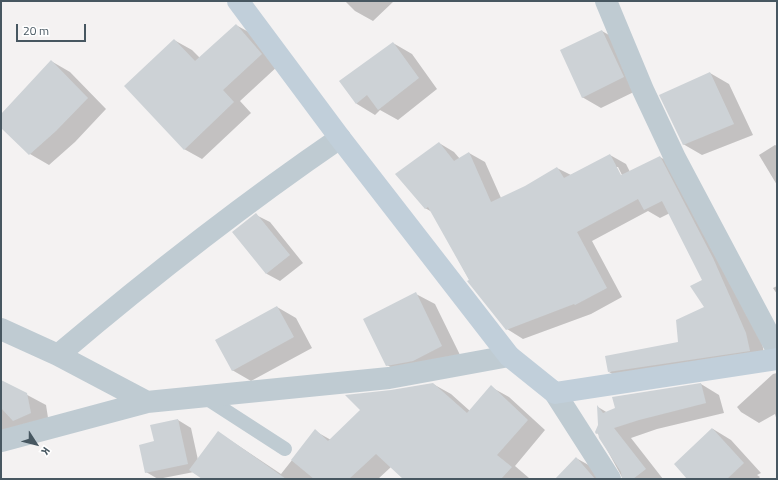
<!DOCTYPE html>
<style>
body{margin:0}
#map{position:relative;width:778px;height:480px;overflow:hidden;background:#f4f2f2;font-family:"Titillium Web",sans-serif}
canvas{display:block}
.frame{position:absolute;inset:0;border:2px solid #475761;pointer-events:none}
.north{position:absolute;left:16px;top:424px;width:40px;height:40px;-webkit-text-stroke:3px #fff;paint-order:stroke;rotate:126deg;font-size:11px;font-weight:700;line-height:16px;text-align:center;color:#475761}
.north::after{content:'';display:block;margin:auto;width:14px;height:18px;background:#475761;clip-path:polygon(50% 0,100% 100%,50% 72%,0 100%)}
.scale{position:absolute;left:16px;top:24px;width:70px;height:18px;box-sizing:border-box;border:2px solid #475761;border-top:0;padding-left:5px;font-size:12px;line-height:14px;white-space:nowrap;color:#475761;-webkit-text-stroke:3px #fff;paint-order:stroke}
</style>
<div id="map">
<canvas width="778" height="480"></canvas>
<div class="frame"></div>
<div class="north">K</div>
<div class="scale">20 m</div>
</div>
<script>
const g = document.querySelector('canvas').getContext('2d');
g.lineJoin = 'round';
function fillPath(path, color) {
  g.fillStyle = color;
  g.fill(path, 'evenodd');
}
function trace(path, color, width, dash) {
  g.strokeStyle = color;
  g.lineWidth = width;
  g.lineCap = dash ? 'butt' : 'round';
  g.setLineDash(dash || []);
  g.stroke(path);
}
fillPath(new Path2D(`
 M345,1H394L373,21L355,11Z
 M236,25L254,35L279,65L240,101L251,113L202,159L184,149L174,40L192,50L200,58Z
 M602,31L621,42L642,88L601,108L582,97Z
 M393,43L412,54L437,89L398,120L380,110L375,115L357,104L341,82Z
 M51,61L70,72L106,109L75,142L49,165L30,154L1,127V116Z
 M710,73L729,84L753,135L702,155L683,144Z
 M439,143L454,152L460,159L469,153L485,162L501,198L525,187L557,168L571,175L610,155L626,164L630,172L660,157L676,166L762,342L765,359L624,381L609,372L679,343L705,308L704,280L670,213L660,218L648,211L592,241L622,297L591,314L523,339L507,329L470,281L432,212L425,208ZM616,167H618L624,179L622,180Z
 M775,145L777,146V185L759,155Z
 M256,215L270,222L303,263L280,281L267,274L233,232Z
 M777,286V294L773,288Z
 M416,294L435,304L461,357L406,376L387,365Z
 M277,307L296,318L312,348L251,381L232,370Z
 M777,373V421L775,414L759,423L741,412L737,407L773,374Z
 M1,381L46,405L49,424L1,442Z
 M433,384L451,394L470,411L491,387L509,397L545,430L515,466L529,478L528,479H405L391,467L378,479H204L194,472L158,479L146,472L155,442L178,420L191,428L198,460L218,432L281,474L315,431L331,440L391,391Z
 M701,384L719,395L724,413L657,429L631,438L663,479H623L599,435L597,433L599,425L598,407L608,413Z
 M713,429L731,440L761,473L757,475L760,477L758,479H689Z
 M576,458L594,468L604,479H556Z`), '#0003');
fillPath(new Path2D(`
 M236,24L262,54L223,90L234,102L184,150L124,86L174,39L195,61Z
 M602,30L624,77L582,98L560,50Z
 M393,42L419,78L378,110L367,95L356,104L339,81Z
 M51,60L88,98L56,131L29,155L1,128V114Z
 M710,72L734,124L683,145L659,95Z
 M439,142L454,161L469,152L491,202L525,186L557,167L564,178L610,154L621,175L660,156L713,258L746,333L750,351L608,372L605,356L678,342L676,320L704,307L690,286L702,280L662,201L644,210L638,199L577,232L607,288L575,305L574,304L506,330L467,281L469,280L428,207L425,209L395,174Z
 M256,213L290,255L266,274L232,232Z
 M416,292L442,346L413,361L386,366L363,319Z
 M277,306L294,337L232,371L215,340Z
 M1,380L27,393L31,413L13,421L1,408Z
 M433,383L467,413L491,385L528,420L497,455L512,467L501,479H403L376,454L349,479H314L291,460L315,429L328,441L360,410L345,395L391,390Z
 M701,383L706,403L639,420L614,428L646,469L633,479H622L621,472L599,438L598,433L596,434L595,432L598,425L597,405L603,413L615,408L612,397Z
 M178,419L188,464L145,473L139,445L154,441L150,425Z
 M712,428L744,463L727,479H687L674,464Z
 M218,431L286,479H202L189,470Z
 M576,457L595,479H555Z`), '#cdd2d6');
trace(new Path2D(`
 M203,396L285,449`), '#bfcbd2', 14);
trace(new Path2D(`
 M606,1L643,90L675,158L777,350
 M1,329L58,355L147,402
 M58,355C149,278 242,205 340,138
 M555,393L610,479
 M1,441L147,402L389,378L509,356`), '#bfcbd2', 22);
trace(new Path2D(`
 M238,1L340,138L509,356L555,393L777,359`), '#c1cfda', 22);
</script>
